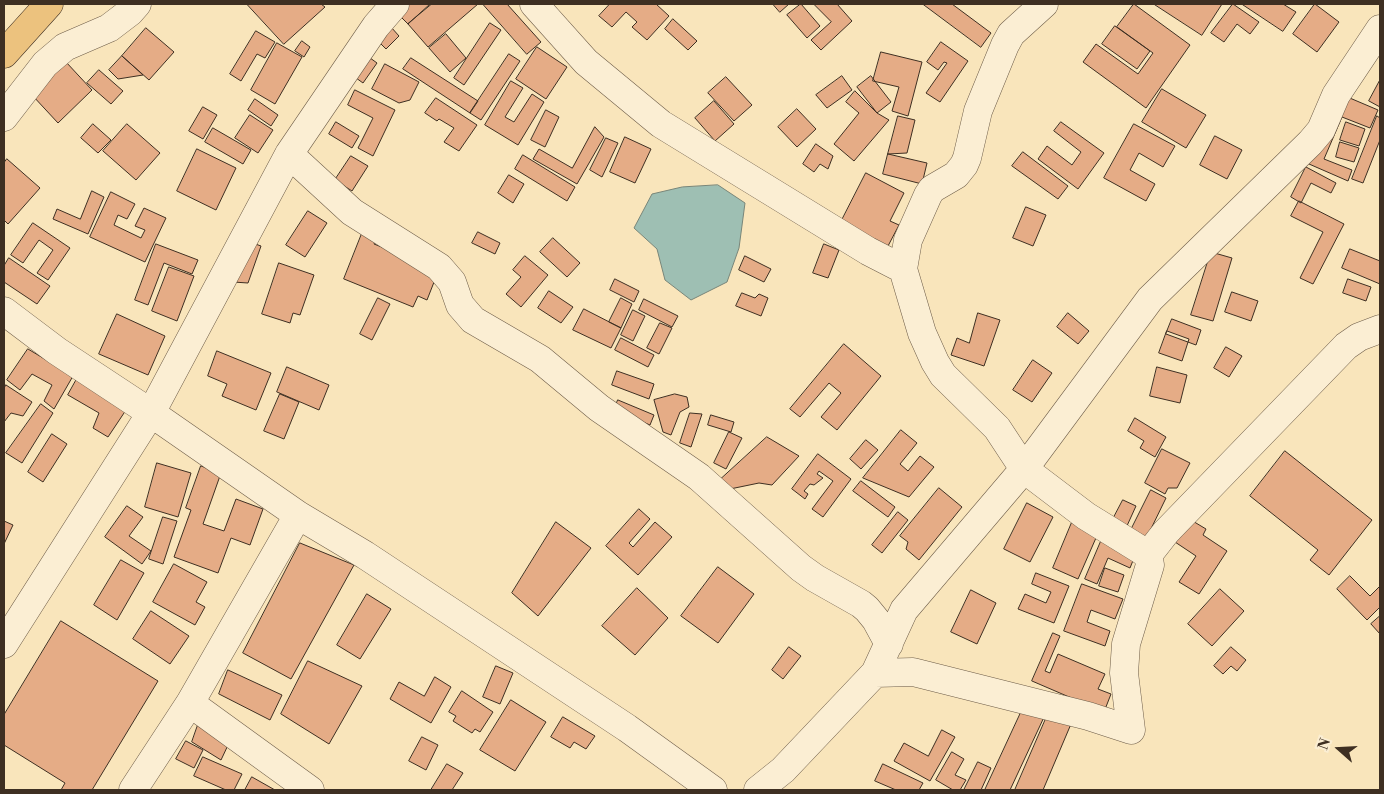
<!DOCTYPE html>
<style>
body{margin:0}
#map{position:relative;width:1384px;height:794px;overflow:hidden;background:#f9e5bb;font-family:"Libre Bodoni",serif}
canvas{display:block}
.frame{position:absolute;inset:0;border:5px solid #3e2f22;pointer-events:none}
.north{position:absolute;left:1314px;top:724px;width:50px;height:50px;-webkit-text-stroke:4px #fbeed3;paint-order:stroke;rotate:289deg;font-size:14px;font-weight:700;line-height:20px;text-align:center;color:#3e2f22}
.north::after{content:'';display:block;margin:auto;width:18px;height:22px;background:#3e2f22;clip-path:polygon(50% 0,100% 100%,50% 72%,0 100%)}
</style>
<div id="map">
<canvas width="1384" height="794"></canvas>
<div class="frame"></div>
<div class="north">N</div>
</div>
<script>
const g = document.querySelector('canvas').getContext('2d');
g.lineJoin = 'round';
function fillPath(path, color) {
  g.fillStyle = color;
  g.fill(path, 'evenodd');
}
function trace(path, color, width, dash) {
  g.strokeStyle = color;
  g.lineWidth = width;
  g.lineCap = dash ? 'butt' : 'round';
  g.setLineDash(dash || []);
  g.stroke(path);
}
const water = new Path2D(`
 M718,185L745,203L739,248L727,282L691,300L665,280L657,249L634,228L652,194L682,187Z`);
fillPath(water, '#9ebfb3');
trace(water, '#788579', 1);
const building = new Path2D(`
 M247,4H321L325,7L284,44Z
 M409,4H430L408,24L398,14Z
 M432,4H478L428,47L408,24Z
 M483,4H507L541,42L527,54Z
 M610,4H656L669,16L647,40L632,27L637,22L626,12L612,27L599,16Z
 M773,4H789L780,12Z
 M801,4L820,26L807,38L787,15Z
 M814,4H837L852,21L821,50L811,40L831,22Z
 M923,4H952L991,33L981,47Z
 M1134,4L1190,45L1146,108L1083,62L1096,44L1138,74L1153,53L1117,27Z
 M1154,4H1222L1202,35Z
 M1233,4L1259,22L1250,34L1237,24L1224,42L1211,33Z
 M1242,4H1283L1296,12L1283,31Z
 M1315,4L1339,22L1317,52L1293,34Z
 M673,19L697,41L688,50L665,29Z
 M490,23L501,30L464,85L454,78Z
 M1115,26L1150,51L1137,69L1102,44Z
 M391,27L399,36L386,49L377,40Z
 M146,28L174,52L149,80L122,56Z
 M256,31L275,42L265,58L257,54L241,81L230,74Z
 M446,34L466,58L450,72L429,48Z
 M302,41L310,47L304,57L295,51Z
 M941,42L968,61L940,102L926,93L947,63L944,62L938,70L927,62Z
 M277,43L302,57L275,104L251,90Z
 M537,47L567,67L546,99L516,79Z
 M881,52L922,62L908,116L892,111L899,87L873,81Z
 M509,54L520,61L481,120L470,113Z
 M366,55L377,63L363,83L352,75Z
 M122,56L143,75L118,79L109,70Z
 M411,58L478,101L470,113L403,69Z
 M66,62L92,90L58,123L32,95Z
 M385,64L419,82L410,100L399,103L372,89Z
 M99,70L123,91L111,104L87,83Z
 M842,76L852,90L827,108L816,95Z
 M871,76L891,102L877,113L857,87Z
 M726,77L752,105L734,121L708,93Z
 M1380,80V107L1369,101Z
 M511,81L523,88L505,117L514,122L532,94L544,102L518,145L485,125Z
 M1162,89L1206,115L1186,148L1142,122Z
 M355,90L395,110L373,156L358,148L373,118L348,105Z
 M855,91L877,113L889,120L854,161L834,144L859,113L846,102Z
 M1338,93L1378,110L1370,128L1342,117L1324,159L1352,170L1348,181L1309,164Z
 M436,98L477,125L459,151L444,142L454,128L439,119L437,121L425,113Z
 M255,99L278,115L271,126L248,110Z
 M714,101L734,124L715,141L695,118Z
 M203,107L217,115L203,139L189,131Z
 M797,109L816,129L797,147L778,127Z
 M546,110L559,117L545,147L531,140Z
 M250,115L273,130L258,153L235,138Z
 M898,116L915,120L907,153L888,154Z
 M1377,116L1380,118V140L1363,183L1352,179Z
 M336,122L359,136L352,148L329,134Z
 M1061,122L1104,153L1078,189L1038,159L1047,146L1072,165L1081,152L1054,131Z
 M1346,122L1365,129L1359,146L1340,140Z
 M93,124L111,140L98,153L81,138Z
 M127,124L160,153L136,180L103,151Z
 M1134,124L1175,146L1163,167L1139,153L1130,170L1155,184L1146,201L1104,178Z
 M595,127L604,137L577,184L533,159L539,149L572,168Z
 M213,128L251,150L243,164L205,142Z
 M1215,136L1242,150L1227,179L1200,165Z
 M625,137L651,149L635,183L610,172Z
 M606,138L618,143L602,177L590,170Z
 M1340,142L1359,148L1354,162L1336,157Z
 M816,144L833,156L828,169L820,164L814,172L803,164Z
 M197,149L236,168L216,210L177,191Z
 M1023,152L1068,186L1058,199L1012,166Z
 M888,154L927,163L922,184L883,174Z
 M523,155L575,187L567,201L515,169Z
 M351,156L368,166L352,191L335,180Z
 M7,159L40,188L8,224L4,220V163Z
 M1306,167L1336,183L1331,193L1311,183L1301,203L1291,197Z
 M866,173L904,193L890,221L899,225L888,246L841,222Z
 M509,175L524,184L513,203L498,193Z
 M92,191L104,197L88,234L53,219L57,209L80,219Z
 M111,192L135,204L127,219L118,215L114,225L141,238L145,230L135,226L144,208L166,218L145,262L90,237Z
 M1299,201L1344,224L1313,284L1300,278L1323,232L1291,216Z
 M1026,207L1046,215L1033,246L1013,238Z
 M308,211L327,223L305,257L286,245Z
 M33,223L70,248L48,280L37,273L53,250L39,240L23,263L11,255Z
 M363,231L377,237L374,244L420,262L436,277L427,300L418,296L413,307L344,279Z
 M478,232L500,243L495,254L472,243Z
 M553,238L580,263L567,277L540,252Z
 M247,241L261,246L248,283L233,282Z
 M156,244L198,260L192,274L164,263L148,305L135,300Z
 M824,244L839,250L828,278L813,273Z
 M1350,249L1380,261V284L1342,268Z
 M1211,252L1232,258L1213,321L1191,315Z
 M525,256L548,275L521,307L506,294L521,277L513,270Z
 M745,256L771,269L764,282L739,270Z
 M9,258L50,286L37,304L4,282V266Z
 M279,263L314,275L300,315L293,313L290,323L262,314Z
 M169,267L194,276L177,321L152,311Z
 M615,279L639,291L634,302L610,290Z
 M1348,279L1371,287L1366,301L1343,293Z
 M549,291L573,307L561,323L538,308Z
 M1232,292L1258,301L1251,321L1225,312Z
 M742,293L755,298L759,294L768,298L761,316L736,306Z
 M378,298L390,304L372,340L360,334Z
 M621,298L632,304L621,328L609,322Z
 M644,299L678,316L672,327L639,310Z
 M584,309L621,328L611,348L573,330Z
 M633,310L645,316L633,341L621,335Z
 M978,313L1000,320L984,366L951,355L957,338L969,343Z
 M1068,313L1089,331L1078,344L1057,327Z
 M117,314L165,336L148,375L99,354Z
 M1172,319L1201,330L1196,345L1166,334Z
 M660,323L672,328L659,354L647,348Z
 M1167,331L1189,339L1182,361L1159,353Z
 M621,338L654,355L648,367L615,350Z
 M844,344L881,376L837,430L821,417L841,393L829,383L800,417L790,409Z
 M1226,347L1242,356L1229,377L1214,368Z
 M28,349L73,376L54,409L44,401L52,385L32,374L20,390L7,380Z
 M217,351L271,373L256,410L222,396L227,384L208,376Z
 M1033,360L1052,373L1032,402L1013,390Z
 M287,367L329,385L319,410L277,392Z
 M1157,367L1187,375L1180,403L1150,396Z
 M617,371L654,384L649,399L612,385Z
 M78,377L126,410L108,437L93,428L99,413L68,395Z
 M6,385L32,402L23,416L11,413L4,422V389Z
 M280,394L299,402L284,439L264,431Z
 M675,394L687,397L689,407L680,412L671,435L663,432L654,400Z
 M618,400L654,415L650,425L614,410Z
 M41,404L53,413L22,463L6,453Z
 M690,413L702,414L691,447L680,443Z
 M711,415L734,422L731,432L708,425Z
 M1135,418L1166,437L1155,457L1140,448L1144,441L1128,431Z
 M901,430L917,443L900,464L908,471L920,456L934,467L909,497L863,478Z
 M729,432L742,438L726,469L714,463Z
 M52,434L67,444L43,482L28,472Z
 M767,437L799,456L772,485L759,483L730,489L721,479Z
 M866,440L878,450L861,469L850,459Z
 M1162,449L1190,463L1177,488H1168L1165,494L1145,483Z
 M1285,451L1372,520L1329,575L1310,560L1318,550L1250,496Z
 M818,454L851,479L823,517L812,509L833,481L819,471L817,474L823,478L814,485L810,484L804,491L808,494L805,499L792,489Z
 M157,463L191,473L178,517L145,507Z
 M201,466L221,473L203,524L224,531L236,499L263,509L250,545L231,538L218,573L174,557L191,510L186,508Z
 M861,481L895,507L888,517L853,491Z
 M939,488L962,507L919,560L906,549L908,542L900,536Z
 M1151,490L1166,498L1147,537L1131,530Z
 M1123,500L1136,506L1126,528L1112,521Z
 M1027,503L1053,517L1030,562L1004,549Z
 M127,506L143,517L129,536L151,551L142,564L105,537Z
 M639,509L650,519L629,543L633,547L655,522L672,537L638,575L606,546Z
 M898,512L908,520L882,553L872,545Z
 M163,517L177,521L163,564L149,559Z
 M1186,517L1206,529L1203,535L1227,551L1199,594L1179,582L1196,556L1172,540Z
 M1073,520L1099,531L1078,579L1053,568Z
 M4,521L13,525L4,544Z
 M556,522L591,548L538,616L512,593Z
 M1102,539L1136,553L1130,568L1108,558L1097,584L1085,579Z
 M300,543L354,565L291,679L243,653Z
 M121,560L144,573L117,620L94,605Z
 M174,564L207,582L196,602L205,607L195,625L153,602Z
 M718,567L754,594L718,643L681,616Z
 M1105,568L1124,575L1118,592L1099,586Z
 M1036,573L1069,586L1054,623L1018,609L1025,594L1046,603L1051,592L1032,584Z
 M1350,576L1370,596L1380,586V607L1367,620L1337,589Z
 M1082,584L1123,599L1115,619L1091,610L1087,622L1110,631L1105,646L1064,631Z
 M637,588L668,618L635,655L602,626Z
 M1220,589L1244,611L1212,646L1188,624Z
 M971,590L996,603L977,644L951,632Z
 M367,594L391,609L360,659L337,645Z
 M151,611L189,636L170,664L133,639Z
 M1380,616V634L1371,624Z
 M61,621L158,681L92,790H61L65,783L4,745V715Z
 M1053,633L1060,636L1045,671L1050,673L1058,654L1105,674L1098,689L1111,694L1104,712L1032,681Z
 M789,647L801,656L783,679L772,670Z
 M1231,647L1246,660L1237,671L1231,666L1223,674L1214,666Z
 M308,661L362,686L329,744L281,714Z
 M496,666L513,673L500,704L483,697Z
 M228,670L282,695L270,720L219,694Z
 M435,677L451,687L431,723L390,699L399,682L424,696Z
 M462,691L493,712L480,732L475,729L472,733L453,721L456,716L449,712Z
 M511,700L546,722L515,771L480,750Z
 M1024,706L1045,715L1010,790H985Z
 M1048,714L1071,724L1043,790H1015Z
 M563,717L595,736L586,749L574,742L570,748L551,737Z
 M199,722L229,743L221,760L192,742Z
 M942,730L955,737L930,781L894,761L904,743L928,756Z
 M422,737L438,745L426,770L409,761Z
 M186,741L203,750L194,768L176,759Z
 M952,752L964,759L955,775L966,780L960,790H953L936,780Z
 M203,757L242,774L234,790H226L194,776Z
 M978,762L991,768L981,790H964Z
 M447,764L463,773L452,790H431Z
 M883,764L923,783L919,790H896L875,781Z
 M252,777L275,790H245Z`);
fillPath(building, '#e5ac86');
trace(building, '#3e2f22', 1);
const minor = new Path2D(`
 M534,4L586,62L661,124L868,251L903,269
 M4,117L45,64L65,47L109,28L130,12L137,4
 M289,154L352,212L439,267L452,282L460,305L473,320L540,359L599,408L699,477L801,568L815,578L861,604L867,609L876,620L889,644
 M4,311L57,351L151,413L298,515L365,555L627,728L713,790
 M1148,555L1166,532L1346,346L1359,337L1380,329
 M4,644L151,413L289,154L376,26L395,4
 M875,673L913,672L1088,716L1131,730L1124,673L1126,644L1150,565L1148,555L1141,550L1086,516L1024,469L997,428L943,375L935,362L922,333L903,269L908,240L928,195L932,189L956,175L964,165L967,158L978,111L1005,45L1011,34L1044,4
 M190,703L310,790
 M133,790L190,703L298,515
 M758,790L783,770L875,673L904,610L1024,469L1150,299L1310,143L1321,130L1336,95L1380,29`);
const highway = new Path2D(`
 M4,54L49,4`);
trace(minor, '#6d5c48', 29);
trace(highway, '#3e2f22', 29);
trace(minor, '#fbeed3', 28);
trace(highway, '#ecc27e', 28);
</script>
